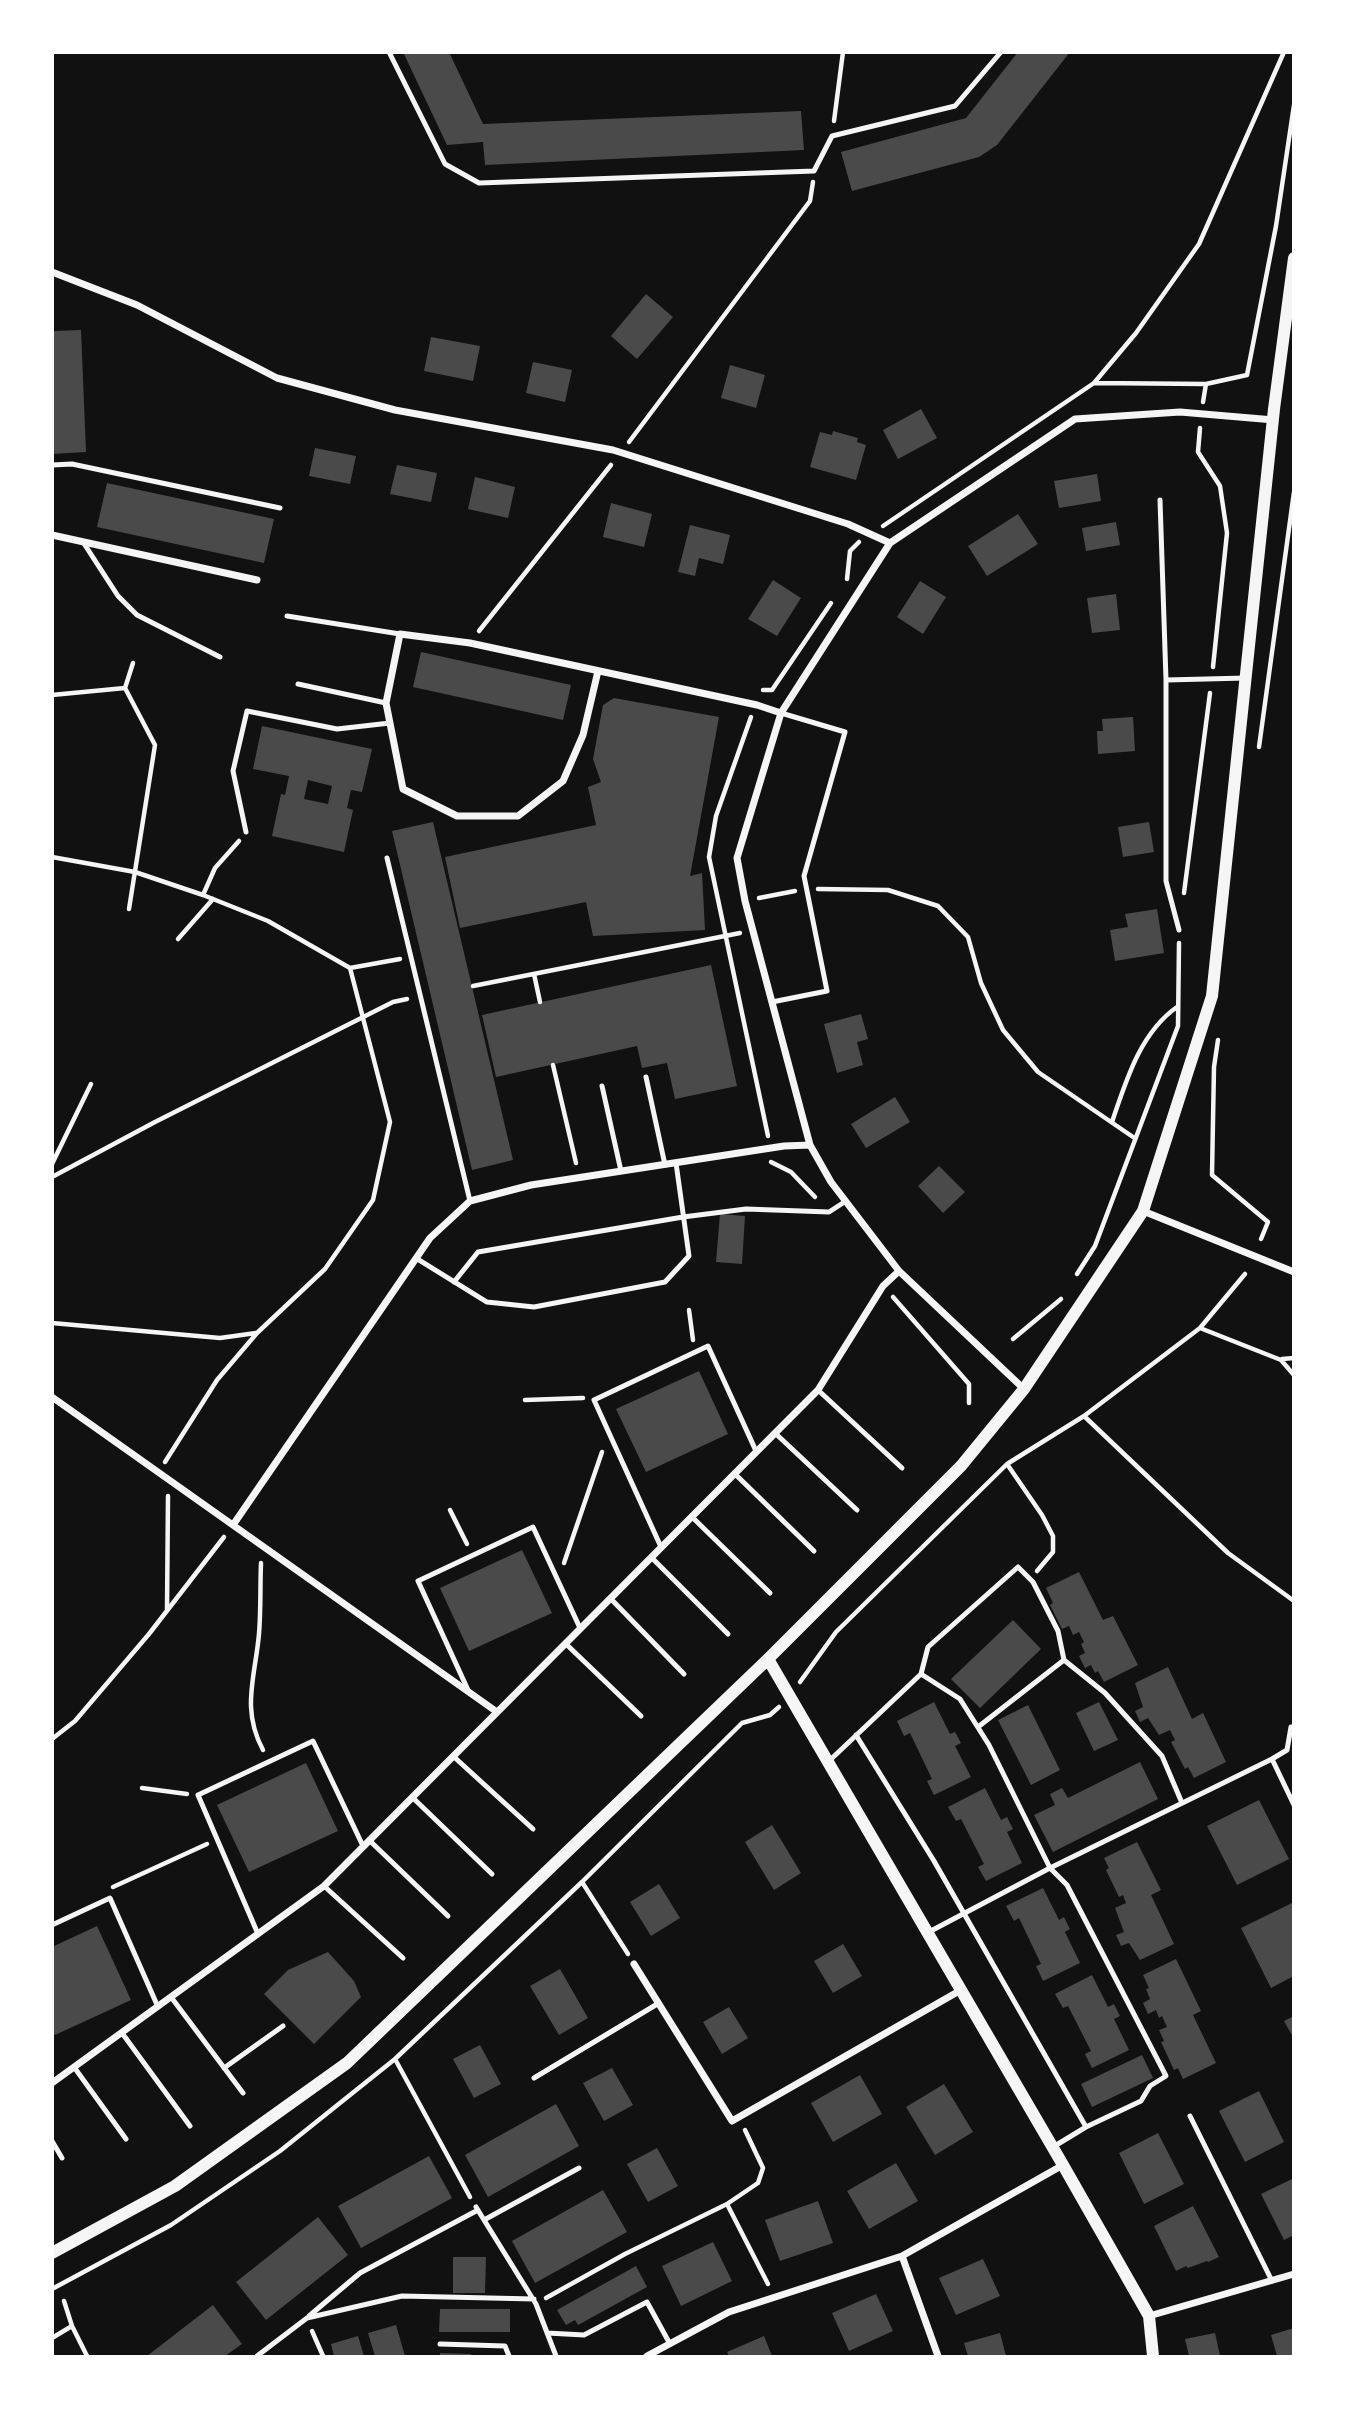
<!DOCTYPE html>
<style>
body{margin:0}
#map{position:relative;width:1346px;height:2409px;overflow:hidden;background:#111;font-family:Ubuntu,sans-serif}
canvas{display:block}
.frame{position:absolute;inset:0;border:54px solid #fff;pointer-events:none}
</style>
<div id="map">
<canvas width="1346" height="2409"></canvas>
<div class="frame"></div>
</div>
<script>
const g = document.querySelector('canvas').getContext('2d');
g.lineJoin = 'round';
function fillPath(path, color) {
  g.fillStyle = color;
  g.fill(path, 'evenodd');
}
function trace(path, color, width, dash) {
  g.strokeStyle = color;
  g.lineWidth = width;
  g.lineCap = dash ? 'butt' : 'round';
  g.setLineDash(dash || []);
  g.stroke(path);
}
fillPath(new Path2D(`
 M403,52H449L483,124L801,111L804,150L485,165L483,142L447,145Z
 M1018,52H1070L997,145L979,157L852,191L841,152L966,118Z
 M646,294L673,317L637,359L611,336Z
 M81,330L86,452L52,454V331Z
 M431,337L480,346L473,381L424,371Z
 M533,362L572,370L565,402L526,393Z
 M730,365L765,375L756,408L721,398Z
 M921,409L937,438L898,459L883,430Z
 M833,431L858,438L857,442L866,445L856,480L810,467L820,432L832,435Z
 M315,448L356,456L350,484L309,476Z
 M397,465L437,473L431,502L390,494Z
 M1097,474L1101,501L1059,508L1054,481Z
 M475,477L515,487L508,518L468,509Z
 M107,483L274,519L264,563L97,527Z
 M611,503L652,514L644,547L603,537Z
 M1018,514L1038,544L987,576L968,546Z
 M1116,522L1120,545L1086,551L1082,528Z
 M690,525L730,535L723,564L699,558L695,576L678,572Z
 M773,580L801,598L777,636L748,619Z
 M920,581L946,597L923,634L897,617Z
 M1116,594L1120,630L1092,633L1087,598Z
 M421,652L571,685L563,720L413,687Z
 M614,698L719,717L690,876L702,873L705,930L593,936L586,902L460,928L445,857L596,825L588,787L601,782L593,759L603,705Z
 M1133,717L1135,751L1098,754L1097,731H1103L1102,719Z
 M262,726L372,749L362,792L351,790L347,808L353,810L344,852L272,836L281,794L285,795L289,776L253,769ZM308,780L332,786L328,804L304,799Z
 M433,822L513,1160L472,1170L392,831Z
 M1149,822L1154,852L1123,857L1118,827Z
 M1157,909L1164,953L1115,961L1110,930L1128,927L1125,914Z
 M711,965L737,1086L675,1099L667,1063L642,1068L637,1046L496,1077L482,1015Z
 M861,1014L868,1039L857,1042L863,1065L837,1073L824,1024Z
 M895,1097L910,1122L866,1148L851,1124Z
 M939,1166L965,1192L943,1213L918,1186Z
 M720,1214L745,1216L742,1264L716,1262Z
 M699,1371L728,1434L646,1472L616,1409Z
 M522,1550L552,1613L469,1651L440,1588Z
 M1079,1572L1103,1620L1113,1616L1138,1665L1104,1682L1098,1671L1095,1673L1091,1665L1085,1668L1079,1656L1085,1653L1081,1644L1084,1642L1079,1632L1073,1635L1069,1626L1062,1629L1050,1605L1053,1603L1046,1588Z
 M1013,1620L1041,1649L980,1708L951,1679Z
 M1168,1667L1192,1719L1203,1713L1226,1762L1194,1778L1188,1767L1185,1769L1171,1742L1175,1740L1170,1730L1159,1735L1148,1718L1140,1722L1135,1711L1143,1707L1135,1683Z
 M934,1702L950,1734L955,1732L961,1743L955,1746L971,1777L934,1795L927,1781L932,1779L910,1733L904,1736L897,1721Z
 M1099,1702L1118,1740L1094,1751L1076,1713Z
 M1028,1705L1060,1770L1031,1785L998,1720Z
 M1140,1762L1158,1799L1053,1852L1034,1815L1055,1805L1050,1794L1062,1788L1068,1798Z
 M306,1763L338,1831L249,1872L217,1805Z
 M985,1788L1001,1820L1007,1817L1013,1829L1007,1832L1022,1863L986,1881L978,1867L984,1864L961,1819L956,1821L948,1807Z
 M1259,1800L1289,1859L1237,1885L1207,1826Z
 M772,1825L801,1873L774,1890L745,1842Z
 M1137,1842L1161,1890L1151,1895L1174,1944L1140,1960L1129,1943L1121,1946L1116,1935L1124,1932L1115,1908L1126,1903L1123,1895L1119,1897L1106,1870L1109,1868L1104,1858Z
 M659,1884L680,1918L651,1936L630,1902Z
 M1043,1888L1059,1920L1064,1917L1070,1929L1065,1932L1080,1963L1043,1981L1036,1966L1041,1964L1019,1918L1014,1921L1006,1906Z
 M1294,1902V1976L1271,1988L1241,1928Z
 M97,1926L131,2000L55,2035L52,2031V1947Z
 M843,1944L862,1976L833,1993L814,1961Z
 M328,1952L354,1981L361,1997L314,2044L264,1994L288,1970Z
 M1176,1959L1201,2011L1193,2015L1216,2063L1183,2079L1178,2068L1174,2070L1161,2042L1164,2041L1159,2030L1167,2027L1162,2016L1159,2018L1156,2010L1148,2014L1143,2003L1150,1999L1146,1989L1149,1988L1143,1975Z
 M560,1969L588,2018L559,2035L530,1986Z
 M1092,1975L1108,2007L1114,2004L1120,2016L1114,2019L1129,2050L1092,2068L1085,2054L1091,2051L1068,2006L1063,2008L1055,1994Z
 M729,2007L748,2038L722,2054L703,2022Z
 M1294,2016V2039L1284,2021Z
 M480,2045L501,2084L474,2098L453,2059Z
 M1142,2055L1153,2078L1092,2107L1081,2084Z
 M612,2068L633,2105L604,2121L583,2083Z
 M860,2075L882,2114L833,2142L811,2103Z
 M944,2084L973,2132L935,2155L906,2107Z
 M1259,2091L1284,2142L1245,2162L1219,2111Z
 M556,2104L579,2146L488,2197L465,2155Z
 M1158,2133L1184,2184L1144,2204L1119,2153Z
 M657,2148L678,2186L648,2202L627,2164Z
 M429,2156L452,2198L361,2248L338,2206Z
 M896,2163L918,2201L869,2229L847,2191Z
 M1294,2178V2235L1284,2240L1261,2194Z
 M603,2190L627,2232L535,2283L512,2241Z
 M818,2201L833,2243L780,2261L765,2220Z
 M1193,2206L1219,2257L1208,2262L1207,2261L1188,2268L1186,2266L1176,2271L1154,2226Z
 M318,2217L348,2255L266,2320L236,2282Z
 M713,2242L732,2281L681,2306L662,2266Z
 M453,2257H486L485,2293H453Z
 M983,2259L1000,2296L956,2315L939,2278Z
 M636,2266L647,2287L578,2325L575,2320L566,2325L557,2310Z
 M876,2294L893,2331L849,2351L832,2313Z
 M213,2305L242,2344L225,2356H147Z
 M440,2309H510V2332H439Z
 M396,2325L405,2356H375L368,2333Z
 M1294,2328V2356H1277L1271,2335Z
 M1000,2333L1006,2356H968L964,2343Z
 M1215,2333L1220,2356H1189L1185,2339Z
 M358,2336L364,2356H334L331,2344Z
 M764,2336L772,2356H729L727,2352Z
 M440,2353L471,2354V2356H440Z`), '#4a4a4a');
trace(new Path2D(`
 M834,121L843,52
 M1094,383L1206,384
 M1203,402L1206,384L1247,375L1276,226L1294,105
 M1200,428L1198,452L1220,486L1227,533L1213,667
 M629,442L810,201L813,182
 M883,526L1094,383L1136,333L1199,244L1284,52
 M847,579L850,551L859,542
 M479,631L611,465
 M763,690H772L831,603
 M52,695L125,688
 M751,717L716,816L709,857L768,1136
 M1259,747L1294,492
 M52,857L135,872L203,895L268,921L350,968L390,1122L373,1200L325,1269L257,1333L217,1380L165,1462
 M818,889L888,890L938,906L968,937L981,983L1003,1030L1038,1072L1133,1137
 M1184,893L1210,693
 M203,895L215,868L239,841
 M759,898L795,891
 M129,909L155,745L125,688L133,663
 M178,939L213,899
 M350,968L400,959
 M534,974L540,1002
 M473,986L740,933
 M1218,1040L1214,1067L1212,1175L1268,1222L1261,1239
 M553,1065L576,1163
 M1112,1122C1126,1081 1140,1033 1177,1007
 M771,1162L791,1172L815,1197
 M52,1164L91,1084
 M52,1177L155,1122L393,1002L407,999
 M1077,1274L1095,1246L1178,1026L1179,943
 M893,1297L969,1384V1403
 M689,1310L693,1340
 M52,1323L220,1338L256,1333
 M1200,1328L1281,1360L1294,1375
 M1013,1339L1061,1299
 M1282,1359L1294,1358
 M525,1400L583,1398
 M1084,1416L1228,1553L1294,1601
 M1007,1464L1042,1515L1053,1536V1552L1037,1571
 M450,1510L467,1544
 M261,1563C260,1586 261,1610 259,1634C255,1678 241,1709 263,1750
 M564,1563L602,1452
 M167,1610L168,1496
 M800,1682L836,1632L1007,1464L1084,1416L1200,1328L1245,1274
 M52,1739L75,1721L149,1634L224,1537
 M142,1788L187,1794
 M582,1882L628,1954
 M113,1887L207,1844
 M395,2059L470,2197
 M727,2204L768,2284
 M52,2289L171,2225L280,2151L395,2059L582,1882L742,1723L770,1715L779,1707
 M546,2298L625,2254L727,2204L758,2183L763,2168L745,2130
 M64,2301L72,2326L87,2356
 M312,2331L323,2356
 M52,2338L72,2326`), '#f5f5f5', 4.5);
trace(new Path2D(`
 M389,52L445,164L479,183L814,171L832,136L955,106L1001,52
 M52,465L72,464L280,508
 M1160,500L1166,680
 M83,542L118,596L137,615L220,657
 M287,616L400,634
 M298,684L386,703
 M246,832L233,771L247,711L337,729L390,723
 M387,858L470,1201
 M1179,930L1166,881V680L1246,678
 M772,1002L827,991L804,876L845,732L781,713
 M646,1077L665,1165
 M602,1086L621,1171
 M416,1258L487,1302L534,1307L665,1282L689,1256L676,1163
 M454,1282L478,1252L683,1217L746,1209L829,1212L846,1201
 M818,1390L902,1468
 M775,1433L857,1510
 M734,1473L814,1551
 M691,1516L770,1593
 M661,1547L594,1400L708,1346L756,1451
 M651,1557L728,1634
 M610,1598L684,1674
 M565,1643L641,1716
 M921,1674L928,1647L1018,1567L1033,1582L1058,1631L1064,1660L1105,1693L1162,1756L1182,1803
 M468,1690L418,1581L533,1527L580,1628
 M978,1727L1064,1660
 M856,1735L934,1861L1086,2127
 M453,1756L533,1829
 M1272,1759L1294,1805
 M828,1762L921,1674L960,1699L989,1745L1050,1868L1067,1885L1166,2076L1150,2086L1141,2101L1086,2127L1053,2147
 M412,1797L492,1874
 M369,1840L448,1916
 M324,1886L403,1958
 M52,1925L110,1898L158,2007
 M927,1933L1050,1868L1272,1759L1287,1750L1291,1727
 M258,1934L198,1795L313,1741L363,1846
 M171,1997L243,2093
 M122,2033L190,2126
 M74,2067L126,2139
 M224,2068L283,2026
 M534,2078L659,2003
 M1190,2116L1272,2281
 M52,2141L62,2158
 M476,2207L536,2304L556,2356
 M484,2220L579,2168
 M309,2316L360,2273L478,2210
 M547,2333L584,2335L647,2302L670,2344
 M440,2344L505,2346L509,2356
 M257,2356L307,2318L402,2296L534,2299`), '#f5f5f5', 5);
trace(new Path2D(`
 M52,272L137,305L277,378L395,410L613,450L848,524L890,543
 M52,535L257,580
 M598,671L583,735L563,781L518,816H457L403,789L386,703L400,634L470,643L757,705L781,713
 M1143,1211L1294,1272
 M1024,1389L899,1271L831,1182L810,1145L745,901L737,858L781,713L890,543L1075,419L1180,412L1274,420
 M52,1397L497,1712
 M233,1525L430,1238L470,1201L531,1185L784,1146L810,1145
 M634,1964L732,2121L961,1990
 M52,2083L324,1886L818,1390L883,1286L899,1271
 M902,2256L938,2356
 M1149,2316L1294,2274
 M647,2356L729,2312L902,2256L1063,2165`), '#f5f5f5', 7);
trace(new Path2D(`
 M768,1659L1063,2165L1149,2316L1153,2356
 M52,2253L175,2186L347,2063L768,1659L961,1466L1024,1389L1143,1211L1212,996L1274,409L1294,258`), '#f5f5f5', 12);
</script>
